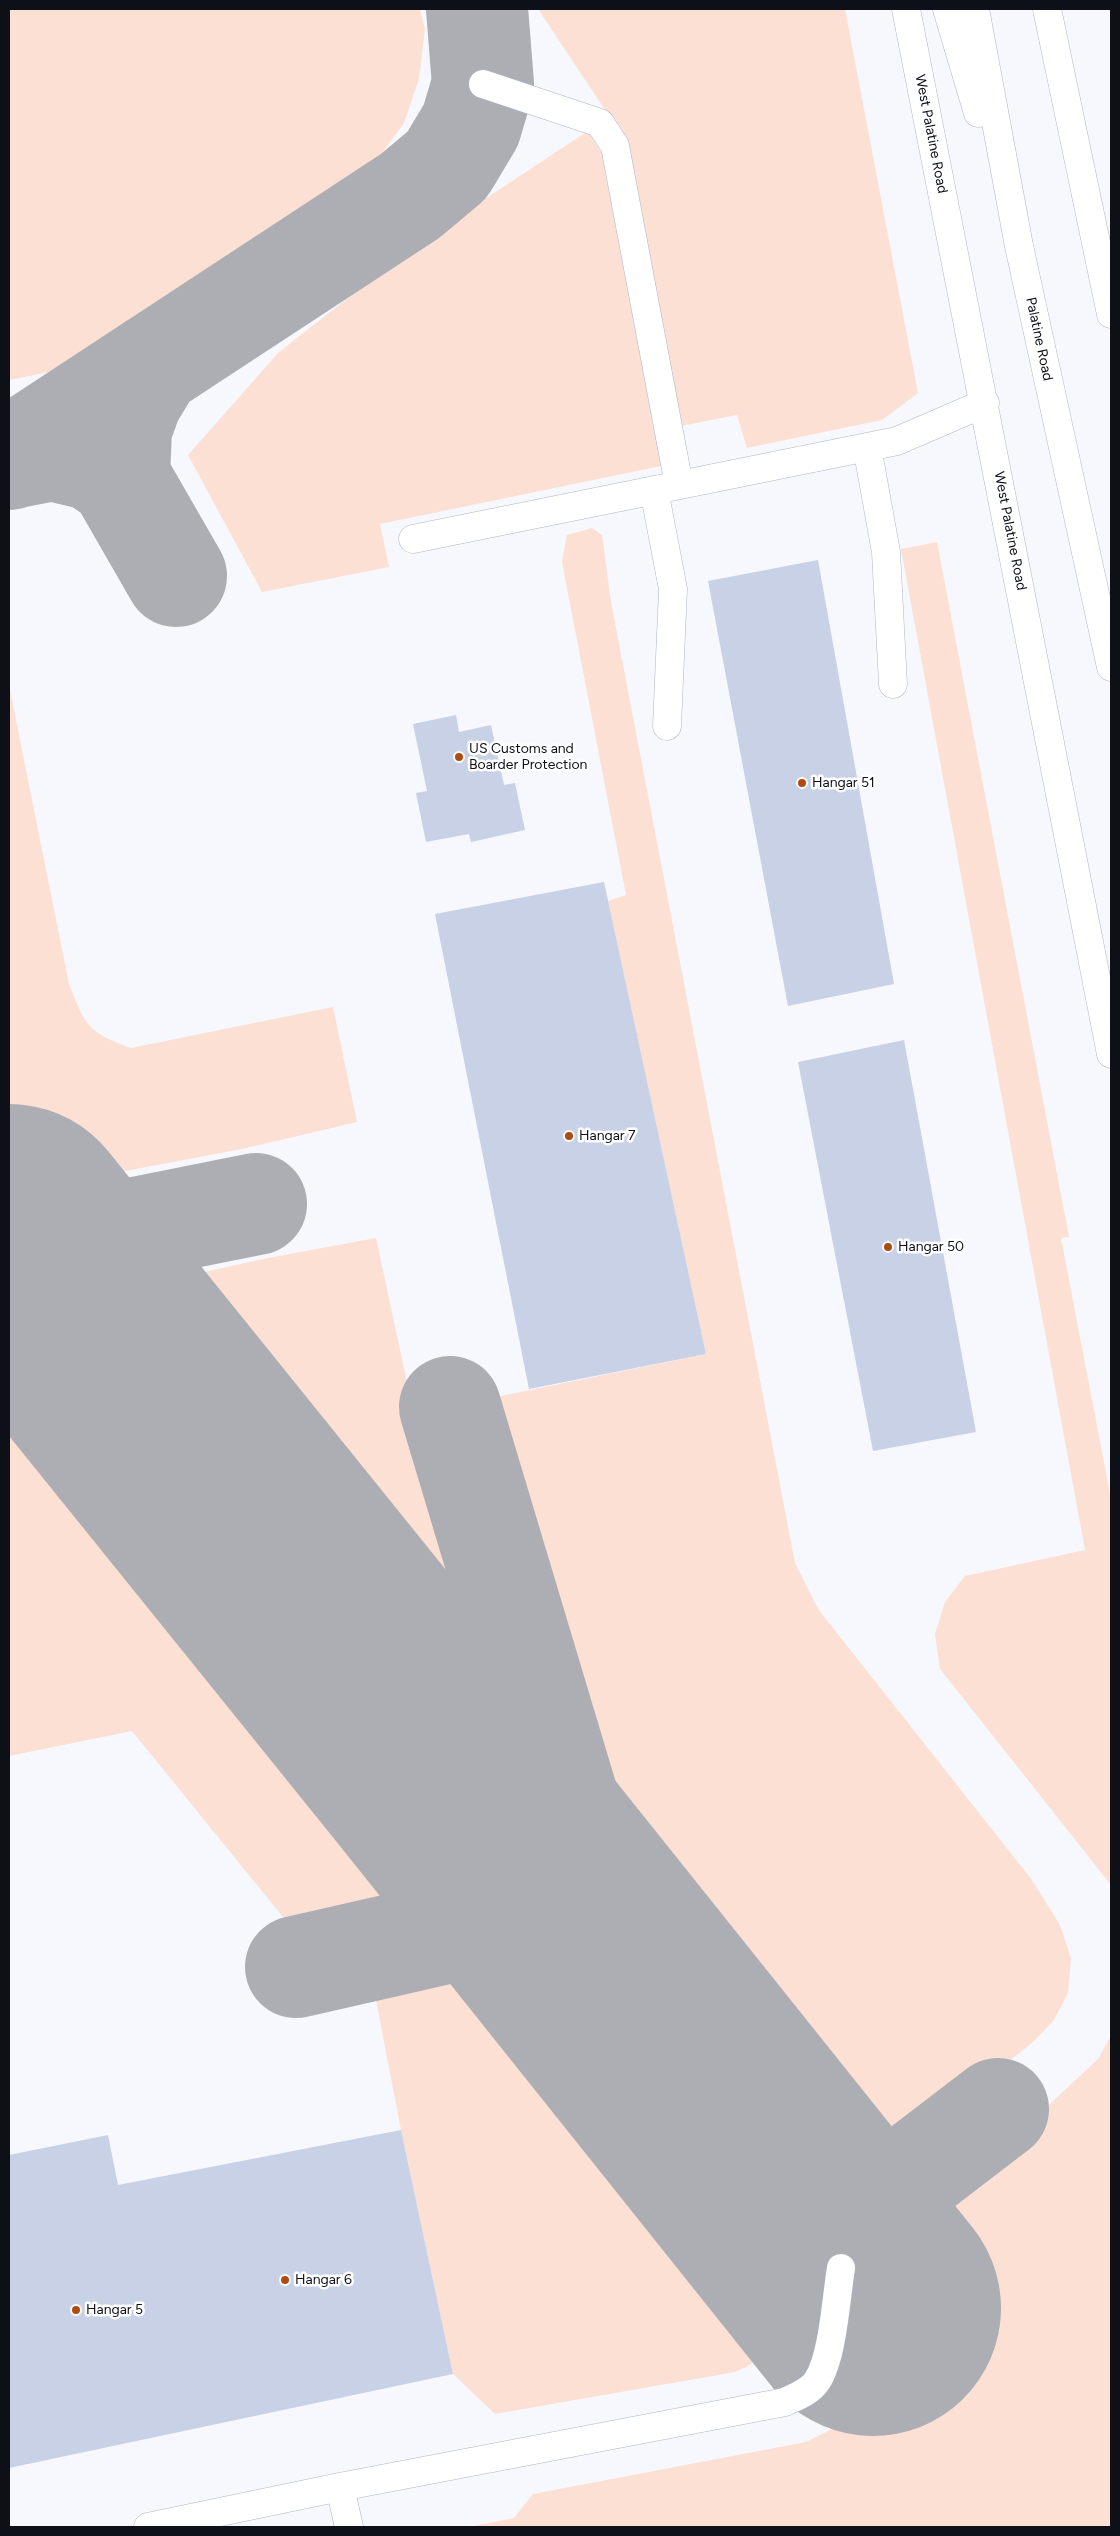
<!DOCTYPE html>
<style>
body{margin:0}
#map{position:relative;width:1120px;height:2536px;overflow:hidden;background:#f6f8fd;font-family:Figtree,sans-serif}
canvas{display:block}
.frame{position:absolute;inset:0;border:10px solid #0d1017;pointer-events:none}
</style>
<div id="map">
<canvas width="1120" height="2536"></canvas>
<div class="frame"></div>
</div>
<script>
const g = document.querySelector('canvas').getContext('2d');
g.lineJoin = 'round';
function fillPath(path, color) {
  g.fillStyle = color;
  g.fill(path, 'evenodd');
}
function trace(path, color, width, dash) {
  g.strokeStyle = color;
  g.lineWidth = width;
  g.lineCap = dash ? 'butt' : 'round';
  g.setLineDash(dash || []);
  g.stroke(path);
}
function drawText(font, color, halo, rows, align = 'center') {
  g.font = font + ' Figtree,sans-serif';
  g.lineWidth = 5;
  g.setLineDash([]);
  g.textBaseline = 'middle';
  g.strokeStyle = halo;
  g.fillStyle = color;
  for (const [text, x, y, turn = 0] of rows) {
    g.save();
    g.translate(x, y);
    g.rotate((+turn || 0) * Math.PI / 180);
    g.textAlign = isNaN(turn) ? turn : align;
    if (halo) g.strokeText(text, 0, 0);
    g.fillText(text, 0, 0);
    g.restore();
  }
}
fillPath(new Path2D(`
 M9,9H420L425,29L419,79L404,123L383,152L365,173L80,362L55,371L9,380Z
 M538,9H845L918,393L882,420L747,448L737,415L681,426L627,143Z
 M588,131L602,154L661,466L380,524L389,567L262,592L188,455L278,353L418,243Z
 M592,528L602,535L611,602L795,1563L818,1609L1032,1880L1060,1925L1071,1958L1068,1993L1054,2020L1032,2043L923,2129L891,2142L847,2145L813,2137L791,2124L753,2092L630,1938L472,1433L491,1398L706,1354L608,901L626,895L562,562L567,535Z
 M937,542L1069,1237L1061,1238L1111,1499V1885L940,1669L935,1634L945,1602L965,1576L1085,1550L901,549Z
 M9,685L69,984C86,1026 87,1032 131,1048L333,1007L357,1122L242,1149L51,1185L25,1176L9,1165Z
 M376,1238L414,1415L424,1412L436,1424L542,1763L543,1822L539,1826L139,1329L138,1306L150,1291L168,1280L268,1258Z
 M9,1297L429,1820L435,1846L428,1874L410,1896L363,1910L287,1922L132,1731L9,1756Z
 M506,1973L547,1983L562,1993L780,2259C783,2271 790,2284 791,2297C795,2332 766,2360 735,2372L495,2414L453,2374L401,2130L376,2000Z
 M1111,2036V2527H469L514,2518L533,2494L806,2442L840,2425L865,2399L879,2369V2337L868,2273L880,2242L1052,2102L1098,2059Z`), '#fce0d4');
trace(new Path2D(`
 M11,458L52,450L94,460L119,477L121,428L132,398L152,365
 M9,459L410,196L447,165L471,125L483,84L477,9
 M119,477L176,576
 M9,1211C41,1230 69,1234 106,1234C83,1270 86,1293 91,1333
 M106,1234L256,1204
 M450,1407L567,1797L624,1997
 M296,1967L441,1934L466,1921L526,1875L557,1848L567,1819V1797
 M752,2158L813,2189L858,2190L904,2181L998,2109`), '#acaeb4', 102);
trace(new Path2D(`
 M9,1232L439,1765L873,2308`), '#acaeb4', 256);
fillPath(new Path2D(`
 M818,560L894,984L788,1006L708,581Z
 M456,715L459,732L491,725L504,785L515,783L525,830L471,842L469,834L426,842L416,793L427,791L413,724Z
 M604,882L706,1354L529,1389L435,914Z
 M904,1040L976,1432L873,1451L798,1062Z
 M401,2130L453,2374L9,2468V2155L108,2135L118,2185Z`), '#c8d1e5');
const minor = new Path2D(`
 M906,9L1111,1054
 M483,84L600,123L615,146L679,485
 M867,447L886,552L893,684
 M654,490L673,589L667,726
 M413,539L897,441L985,403
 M340,2487L349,2527
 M148,2527L340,2487L785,2402C795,2397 810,2392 817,2381C833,2357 836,2298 841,2268`);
const highway = new Path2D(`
 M947,9L978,113
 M975,9L1019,246L1111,667
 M1047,9L1111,314`);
trace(minor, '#aeb6ca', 29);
trace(highway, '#aeb6ca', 29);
trace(minor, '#fff', 28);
trace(highway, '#fff', 28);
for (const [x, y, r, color] of [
 [459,757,5,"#ae4b11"],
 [802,783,5,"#ae4b11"],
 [569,1136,5,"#ae4b11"],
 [888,1247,5,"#ae4b11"],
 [285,2280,5,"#ae4b11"],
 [76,2310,5,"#ae4b11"]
]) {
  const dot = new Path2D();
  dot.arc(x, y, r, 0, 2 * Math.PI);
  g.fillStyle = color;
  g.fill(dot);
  trace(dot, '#fff', 2);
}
drawText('14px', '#0d1017', '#fff', [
 ["West Palatine Road",931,134,79],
 ["Palatine Road",1039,339,78],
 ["West Palatine Road",1010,531,79]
]);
drawText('14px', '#0d1017', '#fff', [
 ["US Customs and",469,749],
 ["Boarder Protection",469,765],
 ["Hangar 51",812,783],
 ["Hangar 7",579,1136],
 ["Hangar 50",898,1247],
 ["Hangar 6",295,2280],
 ["Hangar 5",86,2310]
], 'left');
</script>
